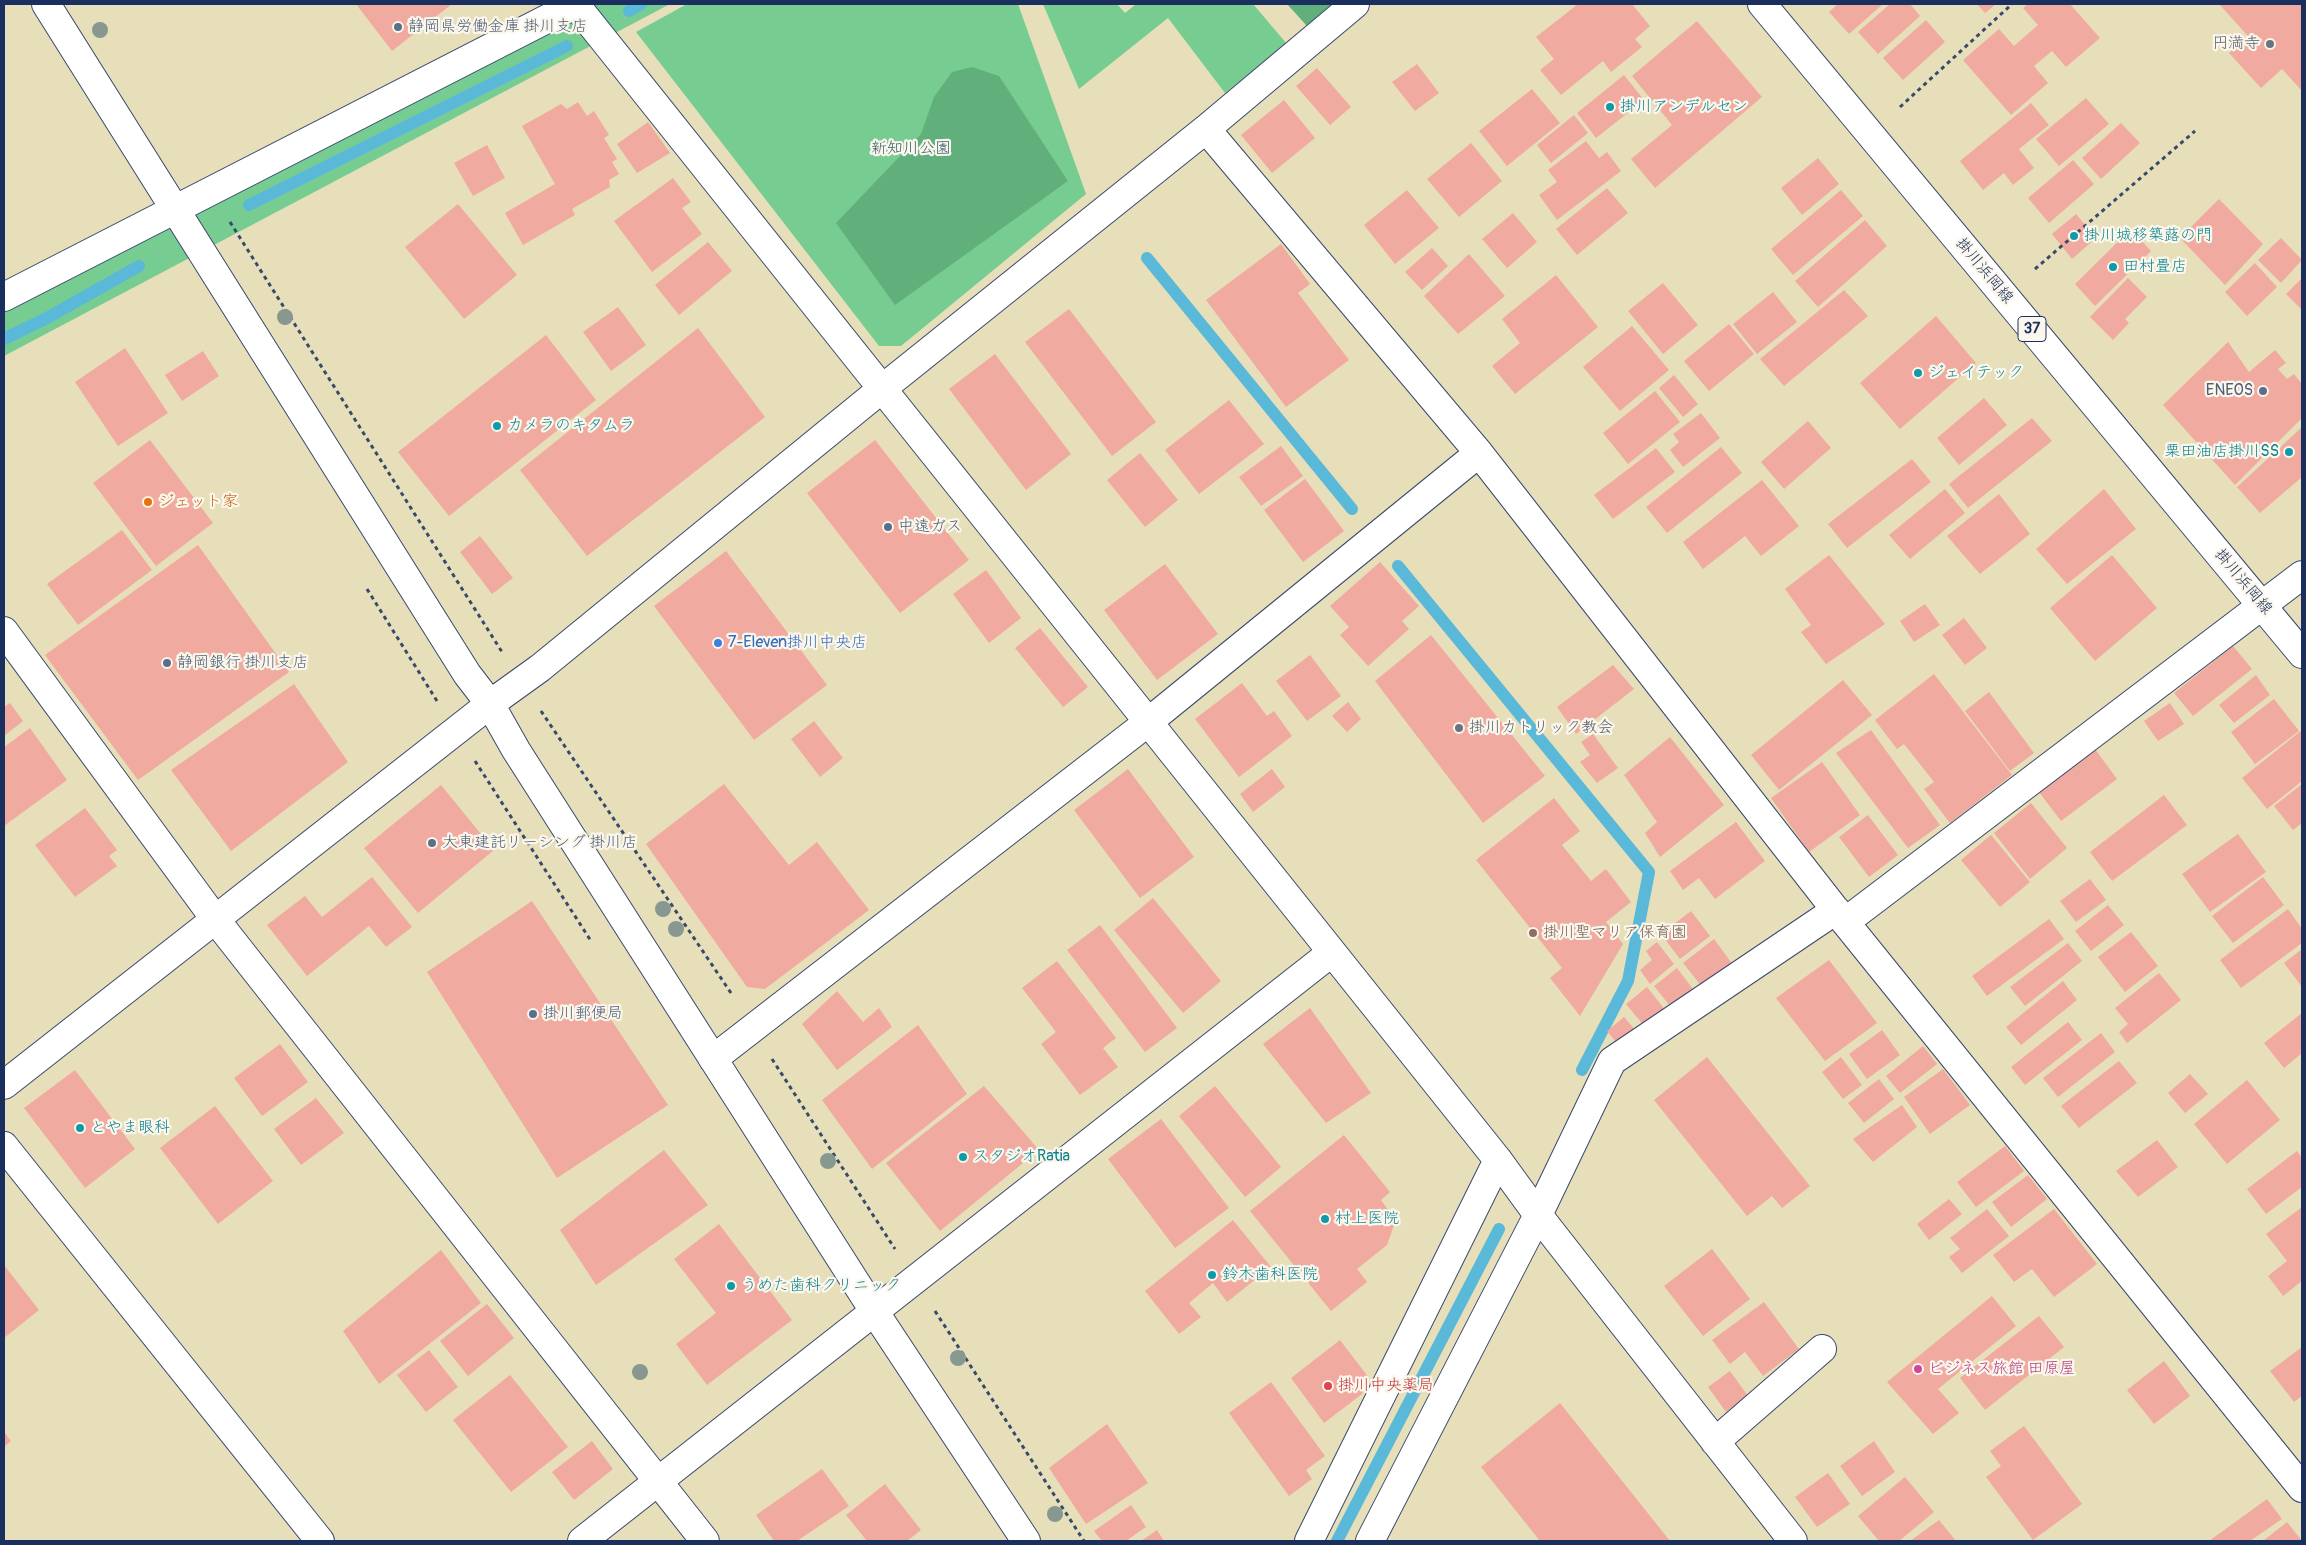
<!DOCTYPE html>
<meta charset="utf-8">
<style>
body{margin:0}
#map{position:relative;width:2306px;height:1545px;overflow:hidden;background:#e6dfba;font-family:Pangolin,sans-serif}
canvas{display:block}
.frame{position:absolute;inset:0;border:5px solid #1b2f5e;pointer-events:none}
</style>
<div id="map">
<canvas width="2306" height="1545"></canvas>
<div class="frame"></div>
</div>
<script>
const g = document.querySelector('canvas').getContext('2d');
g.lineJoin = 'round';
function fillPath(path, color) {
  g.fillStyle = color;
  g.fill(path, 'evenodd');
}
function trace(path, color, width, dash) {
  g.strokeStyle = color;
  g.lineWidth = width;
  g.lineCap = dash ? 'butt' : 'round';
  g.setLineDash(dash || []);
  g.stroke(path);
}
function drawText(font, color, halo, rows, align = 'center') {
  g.font = font + ' Pangolin,"Klee One",sans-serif';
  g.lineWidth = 4.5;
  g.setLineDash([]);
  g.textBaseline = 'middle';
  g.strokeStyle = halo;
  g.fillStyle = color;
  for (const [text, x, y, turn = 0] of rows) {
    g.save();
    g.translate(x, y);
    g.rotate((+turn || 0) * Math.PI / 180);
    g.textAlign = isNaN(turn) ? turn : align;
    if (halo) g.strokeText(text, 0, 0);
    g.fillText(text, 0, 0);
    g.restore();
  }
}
fillPath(new Path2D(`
 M594,4H670L4,356V308L379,117Z
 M687,4H1018L1086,194L901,346H879L636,32Z
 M1043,4H1117L1125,13L1136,4H1253L1287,44L1225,93L1168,18L1079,89Z`), '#77cd91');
fillPath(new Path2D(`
 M1287,4H1332L1307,26Z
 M972,67L999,76L1068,181L895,305L836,223L921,134L934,97L952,72Z`), '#61b07b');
trace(new Path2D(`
 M629,11L641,4
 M249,205L567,46
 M1147,258L1352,509
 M4,339L47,318L139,266
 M1398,566L1649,872L1628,981L1582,1070
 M1337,1541L1499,1229`), '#5ab8d8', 12);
fillPath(new Path2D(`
 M356,4H452L392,51Z
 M1578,4H1632L1650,26L1635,39L1642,47L1611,72L1603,61L1561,95L1540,70L1554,59L1536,37Z
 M1838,4H1883L1849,34L1829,12Z
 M1890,4H1910L1920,16L1878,54L1858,32Z
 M1977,4H1996L1985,13Z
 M2028,4H2070L2100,38L2066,67L2052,51L2034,66L2048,83L2011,115L1963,60L1999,29L2014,46L2038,25L2023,8Z
 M2219,4H2302V91L2282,69L2261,88L2229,53L2248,36Z
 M1926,20L1945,42L1903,80L1883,58Z
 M1697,21L1762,97L1655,188L1631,159L1672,125L1632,76Z
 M1417,64L1439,93L1415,111L1392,82Z
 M1317,68L1351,107L1330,125L1296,86Z
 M1624,75L1644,100L1596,138L1577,113Z
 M1532,89L1560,123L1507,166L1479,131Z
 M2086,98L2109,124L2059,166L2036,139Z
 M1284,100L1315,138L1272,173L1241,135Z
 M578,102L587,116L594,111L609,135L604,138L617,159L612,162L619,174L609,180L610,187L572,209L575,215L523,245L505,213L555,184L522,126L561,104L567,109Z
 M2031,103L2049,125L2019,149L2034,168L2013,185L2004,173L1983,190L1960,161Z
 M1574,115L1588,133L1551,163L1537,145Z
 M648,122L670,153L637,173L617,144Z
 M2121,123L2140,143L2101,179L2082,158Z
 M1586,141L1599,158L1607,152L1621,171L1557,220L1539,195L1557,182L1548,170Z
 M1471,143L1502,181L1459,217L1427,179Z
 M487,145L505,178L473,196L454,163Z
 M1818,158L1839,184L1802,215L1781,188Z
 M2073,160L2094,184L2049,223L2028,198Z
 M673,178L691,202L682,208L702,234L652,272L614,221Z
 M1607,188L1628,213L1577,255L1556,229Z
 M1407,190L1439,228L1395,264L1364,225Z
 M1841,190L1863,216L1793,275L1771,249Z
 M2219,199L2263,244L2225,285L2180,238Z
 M458,204L517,275L464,319L405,247Z
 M1513,213L1537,242L1507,268L1482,239Z
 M2076,214L2096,238L2072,259L2052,234Z
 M1865,220L1887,246L1818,307L1795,281Z
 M2131,229L2151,251L2095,306L2075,284Z
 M2281,238L2302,260L2281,283L2258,260Z
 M708,242L732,271L679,315L655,285Z
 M1281,244L1310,284L1298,293L1349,360L1286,407L1206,300Z
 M1432,248L1448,266L1422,290L1405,272Z
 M1469,254L1505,296L1458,334L1424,296Z
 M2255,263L2277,287L2247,316L2225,292Z
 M1556,275L1598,327L1515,394L1492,366L1520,343L1502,319Z
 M2128,278L2147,297L2125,319L2129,323L2113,340L2090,317Z
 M2302,278V310L2286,294Z
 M1663,283L1698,325L1663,354L1628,311Z
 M1844,290L1868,316L1784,386L1760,359Z
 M1773,292L1797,322L1757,354L1733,324Z
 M618,307L646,345L611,371L583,332Z
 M1069,309L1156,422L1112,456L1025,342Z
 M1936,316L1976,363L1900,429L1860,383Z
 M1729,324L1754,354L1709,391L1684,361Z
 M1632,326L1669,370L1620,411L1583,367Z
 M698,328L765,417L587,556L520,470Z
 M546,335L596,400L449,516L398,452Z
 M2228,342L2249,372L2275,350L2286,363L2278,369L2287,379L2294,374L2302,384V418L2235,485L2163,405Z
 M125,348L168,413L118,446L75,382Z
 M203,351L219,376L182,401L165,375Z
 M995,354L1071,454L1026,490L949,389Z
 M1674,375L1698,404L1683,417L1659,388Z
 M1655,391L1680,422L1628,464L1603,433Z
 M1984,398L2007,425L1959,465L1937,438Z
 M1229,400L1264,444L1199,494L1165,450Z
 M1701,413L1720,438L1683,467L1670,450L1679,442L1673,434Z
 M2032,418L2052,441L1968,508L1949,484Z
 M1808,421L1831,448L1784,489L1761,462Z
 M2302,427V477L2260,513L2237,487Z
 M150,440L213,523L156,566L93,483Z
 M875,440L969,560L900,613L807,493Z
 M1281,446L1303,476L1261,506L1239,477Z
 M1721,447L1742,473L1667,533L1646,507Z
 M1656,448L1675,472L1613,519L1594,495Z
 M1140,453L1178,500L1145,527L1107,480Z
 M1912,459L1931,482L1847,548L1828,524Z
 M1305,479L1344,531L1303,562L1264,510Z
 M1762,480L1799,526L1761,556L1745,536L1703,569L1683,542Z
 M1945,489L1965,513L1910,559L1889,535Z
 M2104,489L2136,529L2067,584L2036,549Z
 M1999,494L2030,534L1980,574L1947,536Z
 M122,530L152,570L78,625L47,584Z
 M480,536L513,578L492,594L460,552Z
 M198,545L289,672L138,780L45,655Z
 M726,551L827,685L754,740L654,606Z
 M1829,555L1885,624L1826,664L1801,632L1811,625L1785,589Z
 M2112,555L2157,608L2095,661L2050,608Z
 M1380,562L1419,606L1402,621L1409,629L1368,666L1340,635L1349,627L1330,606Z
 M1165,564L1218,634L1157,680L1104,610Z
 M986,570L1021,618L989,643L953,594Z
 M1925,604L1940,625L1914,642L1900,621Z
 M1964,618L1987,648L1965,665L1942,635Z
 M1040,628L1088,687L1063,707L1015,648Z
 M1431,635L1545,776L1483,823L1375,681Z
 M2233,646L2252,669L2193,716L2174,693Z
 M1310,655L1341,696L1307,721L1276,681Z
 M1613,665L1634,689L1576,734L1557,707Z
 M1934,674L2012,775L1950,823L1924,789L1934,782L1904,744L1897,749L1875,720Z
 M2256,675L2270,695L2234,723L2219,705Z
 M1843,680L1872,715L1779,790L1751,755Z
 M1242,683L1267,716L1274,711L1292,736L1239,777L1195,719Z
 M294,684L348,762L231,851L171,770Z
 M1989,692L2034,753L2010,771L1965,711Z
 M2274,699L2299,731L2255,764L2231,732Z
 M1348,702L1361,719L1347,732L1332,716Z
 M10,703L23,721L4,736V707Z
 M2170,703L2184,724L2158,741L2144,721Z
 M814,721L843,758L820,777L791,739Z
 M30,728L67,780L4,826V747Z
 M1871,730L1940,825L1908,848L1836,753Z
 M2302,730V781L2267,809L2242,778Z
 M1593,734L1618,768L1597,783L1580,762L1590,755L1581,742Z
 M1670,737L1724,805L1660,857L1645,833L1657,822L1624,775Z
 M2095,749L2117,779L2061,821L2039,792Z
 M1822,762L1860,815L1809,852L1771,798Z
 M1128,769L1194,857L1140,898L1074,810Z
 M1272,769L1285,787L1253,812L1240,794Z
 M724,784L789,865L817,842L869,910L765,989L747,987L646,844Z
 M2302,784V823L2293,830L2274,806Z
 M441,785L494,850L418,913L364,848Z
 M2164,795L2187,825L2112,881L2090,852Z
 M1554,798L1580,831L1562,845L1591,881L1606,869L1631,902L1606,922L1623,944L1580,1016L1550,978L1562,968L1476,860Z
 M2031,803L2067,848L2030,879L1994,833Z
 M85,808L117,850L109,856L117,866L75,897L35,845Z
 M1868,815L1898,855L1869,877L1839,837Z
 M1736,822L1765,861L1715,899L1699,878L1683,890L1670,871Z
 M2238,834L2266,872L2210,912L2182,874Z
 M1991,835L2030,882L2000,907L1961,860Z
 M372,877L412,927L386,947L369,926L307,976L267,925L305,896L322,917Z
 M2263,877L2284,905L2233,943L2212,916Z
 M2090,879L2106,900L2076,922L2060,901Z
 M1153,898L1221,981L1183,1013L1114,930Z
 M532,901L668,1105L557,1178L427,972Z
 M2108,905L2124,925L2091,951L2075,931Z
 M2288,909L2302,929V943L2241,988L2220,960Z
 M1691,911L1710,936L1680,959L1661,934Z
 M2049,919L2064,939L1987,996L1972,976Z
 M1100,925L1177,1028L1145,1052L1067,950Z
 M2131,932L2158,966L2125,992L2098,957Z
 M1714,939L1733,965L1703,988L1683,963Z
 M1657,942L1674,964L1650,984L1640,970L1652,960L1646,951Z
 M2068,943L2082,961L2025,1006L2010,987Z
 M2302,949V987L2284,963Z
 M1829,960L1877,1023L1825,1061L1776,998Z
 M1057,961L1116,1038L1103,1048L1118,1067L1080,1095L1041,1044L1056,1032L1022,988Z
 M1677,968L1696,993L1674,1011L1654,986Z
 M2159,973L2181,1000L2127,1043L2119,1032L2128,1024L2115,1008Z
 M2063,981L2077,1000L2021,1045L2006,1027Z
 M1647,987L1666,1011L1645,1027L1626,1004Z
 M837,991L863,1022L879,1008L892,1027L837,1070L802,1024Z
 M1310,1008L1371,1093L1326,1123L1263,1044Z
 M2302,1013V1053L2284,1068L2264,1043Z
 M1624,1017L1637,1032L1620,1047L1607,1031Z
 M2068,1022L2082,1040L2025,1085L2011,1067Z
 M918,1025L967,1094L872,1169L822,1100Z
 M1882,1030L1900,1055L1867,1079L1849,1054Z
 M2101,1033L2115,1052L2058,1097L2043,1078Z
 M280,1044L308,1082L262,1116L234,1078Z
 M1923,1046L1937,1064L1900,1093L1886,1076Z
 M1707,1057L1810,1186L1782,1208L1772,1196L1747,1216L1654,1100Z
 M1841,1057L1862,1085L1843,1099L1822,1072Z
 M2119,1061L2137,1083L2079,1128L2061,1106Z
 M1943,1069L1970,1105L1930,1134L1904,1097Z
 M75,1070L135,1149L85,1188L24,1108Z
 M2190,1074L2208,1094L2185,1113L2168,1093Z
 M1879,1079L1894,1099L1864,1123L1848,1103Z
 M2247,1080L2280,1120L2227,1164L2194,1124Z
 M984,1086L1039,1150L940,1231L886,1163Z
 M1215,1086L1281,1167L1245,1197L1179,1116Z
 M316,1098L344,1133L301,1165L274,1129Z
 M1902,1105L1917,1127L1873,1162L1853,1139Z
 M215,1106L273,1181L218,1224L160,1148Z
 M1161,1119L1229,1208L1175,1248L1108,1159Z
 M1344,1135L1390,1192L1381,1200L1391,1214L1394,1225L1387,1245L1357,1269L1367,1282L1331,1311L1250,1211Z
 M2157,1140L2178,1167L2138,1197L2116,1171Z
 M2005,1146L2024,1171L1976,1207L1957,1182Z
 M664,1150L708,1205L596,1285L560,1230Z
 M2297,1151L2302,1158V1187L2266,1214L2247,1189Z
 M2028,1175L2047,1199L2011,1227L1992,1202Z
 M1949,1199L1962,1214L1929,1240L1917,1224Z
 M2302,1207V1281L2283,1296L2268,1276L2287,1261L2266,1234Z
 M1987,1209L2009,1236L1962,1273L1949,1257L1960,1249L1950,1238Z
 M2054,1209L2097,1264L2054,1297L2032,1269L2014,1282L1993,1255Z
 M1233,1220L1271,1267L1227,1302L1213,1283L1189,1303L1201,1317L1179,1334L1145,1291Z
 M719,1224L792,1320L707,1385L676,1344L716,1313L674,1259Z
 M1712,1249L1750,1299L1703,1336L1664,1286Z
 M441,1250L481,1303L379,1384L343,1331Z
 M4,1265L39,1310L4,1338Z
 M1992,1296L2016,1326L1938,1389L1959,1413L1933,1434L1887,1382Z
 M1764,1302L1799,1349L1763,1376L1745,1352L1730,1364L1712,1340Z
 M487,1304L514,1338L468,1376L440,1341Z
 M2039,1316L2064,1347L1985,1410L1960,1378Z
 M1340,1340L1369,1378L1362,1394L1324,1423L1291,1378Z
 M2302,1347V1396L2294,1402L2270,1371Z
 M429,1350L458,1387L426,1412L397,1375Z
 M2164,1361L2190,1396L2154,1424L2127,1390Z
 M1730,1371L1748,1396L1726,1412L1708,1387Z
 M510,1375L568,1447L511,1492L453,1420Z
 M1271,1382L1325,1456L1306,1470L1312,1479L1289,1496L1229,1413Z
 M1560,1403L1670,1541H1540L1481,1467Z
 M1107,1424L1148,1483L1086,1524L1049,1468Z
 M2024,1426L2082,1504L2033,1540L1986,1477L2001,1466L1990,1451Z
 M4,1432L11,1441L4,1447Z
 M592,1441L613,1469L574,1500L552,1472Z
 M1874,1441L1895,1472L1862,1496L1840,1466Z
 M822,1469L849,1506L797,1541H774L756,1515Z
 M1828,1473L1850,1504L1817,1527L1795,1497Z
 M1905,1477L1934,1512L1899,1541H1879L1858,1516Z
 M885,1484L921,1530L907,1541H867L846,1515Z
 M2267,1499L2282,1519L2250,1541H2209Z
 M1131,1505L1146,1527L1126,1541H1102L1094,1531Z
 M1939,1520L1956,1541H1910Z
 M2287,1522L2302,1541H2263Z
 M1157,1530L1164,1541H1141Z`), '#f1aa9f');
const minor = new Path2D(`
 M575,4L1498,1160L1538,1215L1793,1541
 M1206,129L1479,453L1845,922L2302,1488
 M4,297L576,4
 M4,631L215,919L705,1541
 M1845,922L2302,575
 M713,1059L1147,723L1479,453
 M4,1085L490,704L540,668L883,388L1206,129L1355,4
 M4,1146L320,1541
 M1715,1442L1822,1349
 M582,1541L1331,953
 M1309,1541L1498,1160
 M1370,1541L1538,1215L1612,1061L1836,910`);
const tertiary = new Path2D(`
 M46,4L467,674L490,704L516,750L874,1311L1026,1541`);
const primary = new Path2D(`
 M1762,4L2302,654`);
trace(minor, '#39496c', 30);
trace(tertiary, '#39496c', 30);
trace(primary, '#39496c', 30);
trace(new Path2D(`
 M1900,107L2012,4
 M230,222L502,652
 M2035,269L2195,131
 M367,589L437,701
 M541,711L733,996
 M475,761L591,941
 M772,1059L895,1249
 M935,1311L1084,1541`), '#39496c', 3, [4, 4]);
trace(minor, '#fff', 28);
trace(tertiary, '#fff', 28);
trace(primary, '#fff', 28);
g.fillStyle = '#869890';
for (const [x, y] of [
 [100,30],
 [285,317],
 [663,909],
 [676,929],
 [828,1161],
 [958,1358],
 [640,1372],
 [1055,1514]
]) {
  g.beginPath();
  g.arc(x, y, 8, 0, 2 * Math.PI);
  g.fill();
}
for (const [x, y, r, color] of [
 [398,27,5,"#5c6f8a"],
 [2270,44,5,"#6b7280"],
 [1610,107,5,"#0f9aa8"],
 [2074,236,5,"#0f9aa8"],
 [2113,267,5,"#0f9aa8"],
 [1918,373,5,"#0f9aa8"],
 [2263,391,5,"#5c6f8a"],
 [497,426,5,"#0f9aa8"],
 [2289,452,5,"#0f9aa8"],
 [148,502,5,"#e8710a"],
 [888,527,5,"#5c6f8a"],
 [718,643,5,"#3f7fe0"],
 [167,663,5,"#5c6f8a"],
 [1459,728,5,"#6b7280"],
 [432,843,5,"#5c6f8a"],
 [1533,933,5,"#8d6e63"],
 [533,1014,5,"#5c6f8a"],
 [80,1128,5,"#0f9aa8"],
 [963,1157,5,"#0f9aa8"],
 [1325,1219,5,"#0f9aa8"],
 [1212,1275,5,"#0f9aa8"],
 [731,1286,5,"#0f9aa8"],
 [1918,1369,5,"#d1479c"],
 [1328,1386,5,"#e0444e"]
]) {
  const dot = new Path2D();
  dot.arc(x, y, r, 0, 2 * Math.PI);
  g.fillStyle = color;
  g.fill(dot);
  trace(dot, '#fbf7ec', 2);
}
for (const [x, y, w] of [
 [2032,329,28]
]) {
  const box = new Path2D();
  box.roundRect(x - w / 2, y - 12.5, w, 25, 4);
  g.fillStyle = '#fbf7ec';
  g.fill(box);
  trace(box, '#1b2f5e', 1);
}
drawText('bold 15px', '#1b2f5e', null, [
 ["37",2032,329]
]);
drawText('16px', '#4e5e75', '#fbf7ec', [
 ["静岡県労働金庫 掛川支店",408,27],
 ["ENEOS",2253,391,"right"],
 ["中遠ガス",898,527],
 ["静岡銀行 掛川支店",177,663],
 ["大東建託リーシング 掛川店",442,843],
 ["掛川郵便局",543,1014]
], 'left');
drawText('16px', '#5b616d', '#fbf7ec', [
 ["円満寺",2260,44],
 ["掛川カトリック教会",1469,728,"left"]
], 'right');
drawText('16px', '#0d838f', '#fbf7ec', [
 ["掛川アンデルセン",1620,107],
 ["掛川城移築蕗の門",2084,236],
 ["田村畳店",2123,267],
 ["ジェイテック",1928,373],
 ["カメラのキタムラ",507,426],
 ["栗田油店掛川SS",2279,452,"right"],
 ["とやま眼科",90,1128],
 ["スタジオRatia",973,1157],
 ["村上医院",1335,1219],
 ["鈴木歯科医院",1222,1275],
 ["うめた歯科クリニック",741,1286]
], 'left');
drawText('16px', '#375e6d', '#fbf7ec', [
 ["新知川公園",911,149]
]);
drawText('16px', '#1b2f5e', '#fbf7ec', [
 ["掛川浜岡線",1984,271,50],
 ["掛川浜岡線",2243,582,50]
]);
drawText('16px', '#c56008', '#fbf7ec', [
 ["ジェット家",158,502]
], 'left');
drawText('16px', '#366cbe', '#fbf7ec', [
 ["7-Eleven掛川中央店",728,643]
], 'left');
drawText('16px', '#785e54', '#fbf7ec', [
 ["掛川聖マリア保育園",1543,933]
], 'left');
drawText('16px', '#b23c85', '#fbf7ec', [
 ["ビジネス旅館 田原屋",1928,1369]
], 'left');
drawText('16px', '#be3a42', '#fbf7ec', [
 ["掛川中央薬局",1338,1386]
], 'left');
</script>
